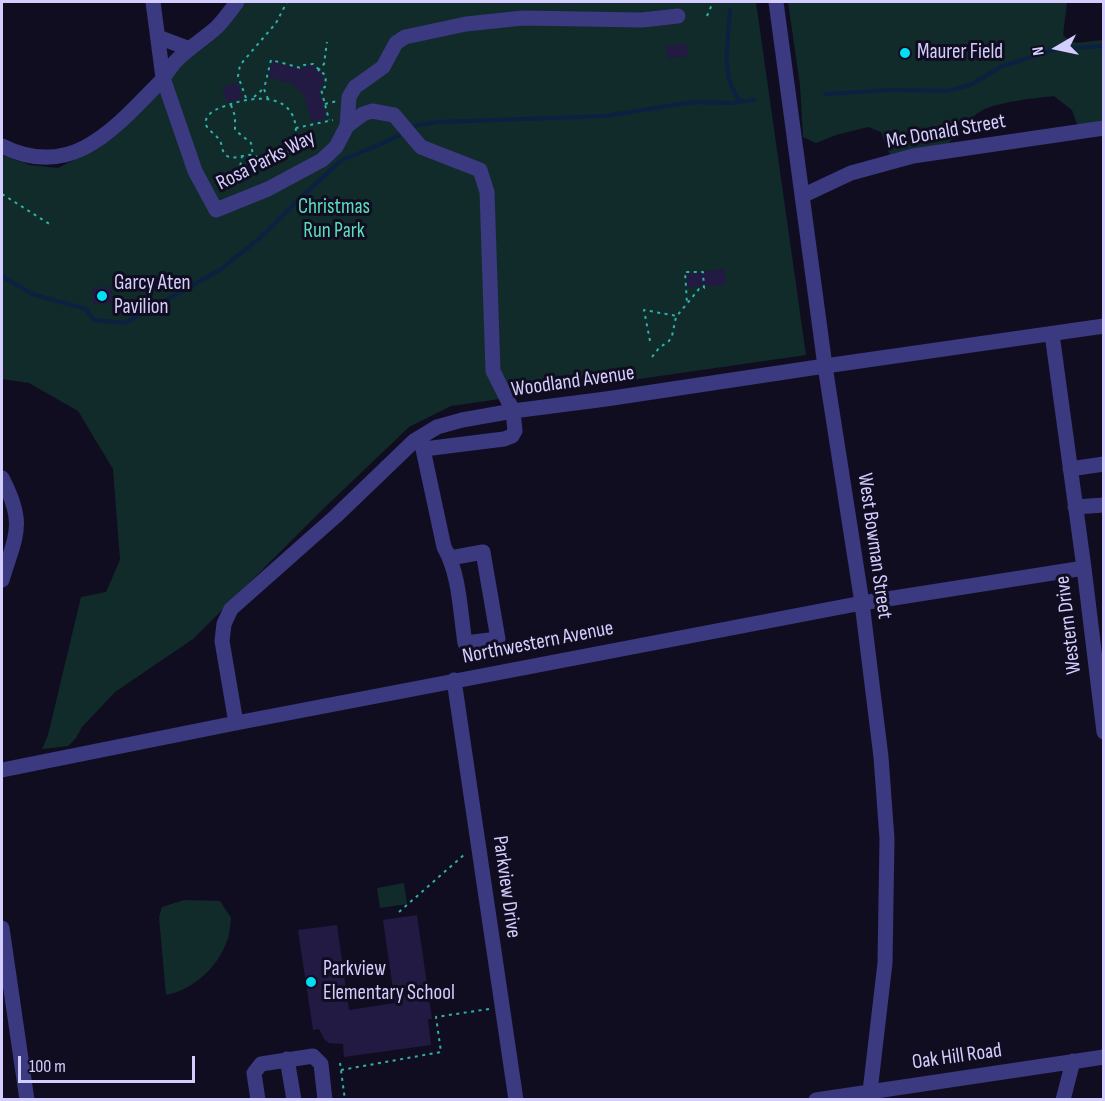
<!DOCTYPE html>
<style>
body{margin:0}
#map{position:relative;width:1105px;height:1101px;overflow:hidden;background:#110d21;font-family:"Sofia Sans Condensed",sans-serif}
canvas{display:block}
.frame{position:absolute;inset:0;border:3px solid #d4ceff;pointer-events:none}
.north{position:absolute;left:1027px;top:18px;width:60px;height:60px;-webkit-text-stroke:4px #110d21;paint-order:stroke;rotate:261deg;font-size:16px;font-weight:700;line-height:24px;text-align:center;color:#d4ceff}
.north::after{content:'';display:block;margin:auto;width:21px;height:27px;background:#d4ceff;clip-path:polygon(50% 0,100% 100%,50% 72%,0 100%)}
.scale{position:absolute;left:18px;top:1056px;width:177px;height:27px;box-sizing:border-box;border:3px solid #d4ceff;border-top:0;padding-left:8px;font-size:18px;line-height:21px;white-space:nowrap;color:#d4ceff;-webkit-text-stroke:4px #110d21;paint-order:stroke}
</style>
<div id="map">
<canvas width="1105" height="1101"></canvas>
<div class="frame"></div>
<div class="north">N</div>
<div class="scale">100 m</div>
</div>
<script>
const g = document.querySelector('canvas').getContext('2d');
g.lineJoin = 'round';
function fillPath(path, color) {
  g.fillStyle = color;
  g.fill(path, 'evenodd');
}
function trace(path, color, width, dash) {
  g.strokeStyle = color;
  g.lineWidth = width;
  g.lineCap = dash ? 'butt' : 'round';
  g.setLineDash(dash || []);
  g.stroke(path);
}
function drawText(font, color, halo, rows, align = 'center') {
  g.font = font + ' "Sofia Sans Condensed",sans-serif';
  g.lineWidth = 6;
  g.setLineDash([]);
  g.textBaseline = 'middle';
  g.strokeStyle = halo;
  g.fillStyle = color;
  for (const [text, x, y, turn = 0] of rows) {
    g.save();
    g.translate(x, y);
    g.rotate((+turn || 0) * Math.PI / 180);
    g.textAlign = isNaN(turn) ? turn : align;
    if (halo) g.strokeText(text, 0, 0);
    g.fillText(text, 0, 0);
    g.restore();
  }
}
fillPath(new Path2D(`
 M230,2H756L806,355L451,406L409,427L322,510L193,639L115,692L82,727L76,738L68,746L42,749L48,735L81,597L106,592L120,560L113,469L78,411L29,383L2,379V155L30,165L58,168L72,161L126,115Z
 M788,2H1067L1063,36L1076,43L1103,40V124L1078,127L1072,110L1054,96C1036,98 996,102 981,111C968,119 958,132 948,144L911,149L890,155L881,132L868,127L836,135L816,143L803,137L800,85Z
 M404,883L407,904L380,908L377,888Z
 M184,900L220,901L231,918C230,925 230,934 227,941C218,967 193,990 166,995L159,917L162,907Z`), '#102b2a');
trace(new Path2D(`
 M730,10C728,40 720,77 740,101
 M825,94L891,90L947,91L970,85L1003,66L1056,49L1104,46
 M409,129L417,125L439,122L605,116L693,102L732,103L754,100
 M2,276L32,294L86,309L94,320L125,323L220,270L260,238L300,198L342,160L386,142L403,133`), '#0c2042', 4);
fillPath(new Path2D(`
 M686,43L688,56L668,59L666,46Z
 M272,61L301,69L305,66L313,65L324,76L323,86L319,89L327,118L312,122L304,96L293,84L268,77Z
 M238,82L243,98L227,103L222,88Z
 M724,269L726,285L687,287L686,274Z
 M111,287L112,303L93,304L92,288Z
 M417,915L432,1019H428L431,1045L344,1057L343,1044L329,1043L324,1039L319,1029L313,1030L298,930L337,925L349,1010L395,1003L383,920Z`), '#221a42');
trace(new Path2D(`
 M707,16L713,2
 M318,71L324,64L327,42
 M254,97L263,89
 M246,98L238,76L240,65L276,23L287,2
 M268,99L264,89L271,60L301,68L304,65L313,64L326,76L325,87L321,89L329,120
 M325,104L337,101
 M231,105L235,116V130L251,143L253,156
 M296,128C295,143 285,168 265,161C261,160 257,156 252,155C245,154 236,159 229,157C221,154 223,146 220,141C216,134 208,131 205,123C208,110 220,108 231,104C256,96 292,93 296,128L333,120
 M239,173L242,156
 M2,194L51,225
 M650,341L644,310L677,316
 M652,357L659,348L669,341L672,336L676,317L699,289L704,288L703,272H685L687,303
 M399,912L466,853
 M340,1063L345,1100
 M341,1070L441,1052L436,1017L489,1009`), '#2fb2aa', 2, [3, 4.5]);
trace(new Path2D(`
 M153,2L163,78L195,171L216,210L268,189L322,160L336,147L347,126L363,114L372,111L394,115L421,147L480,170L487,192L493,371L513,411L515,431L512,436L504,439L424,449
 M776,2L825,366L862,603L881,757L887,839L885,963L869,1100
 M158,37L190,49
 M347,126L349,97L355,87L383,67L396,43L405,37L466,24L523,18L642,20L678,16
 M2,146C72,181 115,128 161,81C167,74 171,65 178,59C190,47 205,38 217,27C225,19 231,10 237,2
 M802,196L851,173L913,156L1104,128
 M1052,334L1084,568L1104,732
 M421,440L444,547C460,575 460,612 465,643L498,639L483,552L450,558
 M1070,469L1104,464
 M2,478C26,524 16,534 2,580
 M1075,507L1104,505
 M454,680L516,1100
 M236,723L222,641L224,624L231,609L336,516L414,441L437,427L462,420L513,411L606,399L825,366L1104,326
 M2,770L236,723L862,603L1084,568
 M2,928L27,1100
 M287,1059L294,1100
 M258,1100L254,1073L261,1064L313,1056L321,1064L325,1100
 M816,1100L1104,1057
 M1063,1100L1073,1061`), '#3b3980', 15);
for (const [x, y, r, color] of [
 [905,53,6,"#01dff7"],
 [102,296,6,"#01dff7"],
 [311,982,6,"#01dff7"]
]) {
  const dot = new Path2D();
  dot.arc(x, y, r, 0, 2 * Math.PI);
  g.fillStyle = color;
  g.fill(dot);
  trace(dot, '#110d21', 2);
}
drawText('21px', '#d4ceff', '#110d21', [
 ["Maurer Field",917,53],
 ["Garcy Aten",114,284],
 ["Pavilion",114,308],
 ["Parkview",323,970],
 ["Elementary School",323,994]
], 'left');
drawText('21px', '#d4ceff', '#110d21', [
 ["Mc Donald Street",946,132,-10],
 ["Rosa Parks Way",266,161,-27],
 ["Woodland Avenue",573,382,-8],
 ["West Bowman Street",874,546,82],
 ["Western Drive",1069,625,-97],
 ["Northwestern Avenue",538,643,-11],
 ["Parkview Drive",506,887,82],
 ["Oak Hill Road",957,1057,-8]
]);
drawText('21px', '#5bdebd', '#110d21', [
 ["Christmas",334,208],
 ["Run Park",334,232]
]);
</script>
